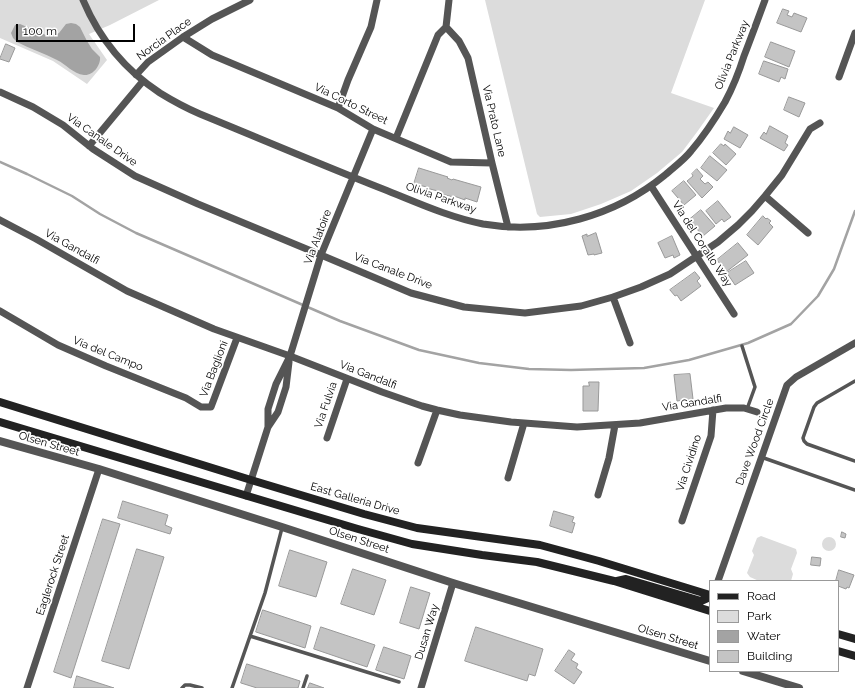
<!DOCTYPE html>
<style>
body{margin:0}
#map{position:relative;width:855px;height:688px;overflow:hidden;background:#fff;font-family:Raleway,sans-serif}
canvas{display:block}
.legend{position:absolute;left:709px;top:580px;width:130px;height:92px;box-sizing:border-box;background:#fff;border:1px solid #999;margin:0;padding:5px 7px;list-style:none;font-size:12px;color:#000}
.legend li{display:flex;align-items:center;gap:8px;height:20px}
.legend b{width:20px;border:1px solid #999}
.scale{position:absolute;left:16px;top:24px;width:119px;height:18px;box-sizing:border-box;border:2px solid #000;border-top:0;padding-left:5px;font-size:12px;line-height:14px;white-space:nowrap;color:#000;-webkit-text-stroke:3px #fff;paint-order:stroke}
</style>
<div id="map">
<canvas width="855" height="688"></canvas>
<ul class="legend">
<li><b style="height:5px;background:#222"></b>Road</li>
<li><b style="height:11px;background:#dcdcdc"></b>Park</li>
<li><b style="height:11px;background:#a3a3a3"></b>Water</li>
<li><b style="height:11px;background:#c4c4c4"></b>Building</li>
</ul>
<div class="scale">100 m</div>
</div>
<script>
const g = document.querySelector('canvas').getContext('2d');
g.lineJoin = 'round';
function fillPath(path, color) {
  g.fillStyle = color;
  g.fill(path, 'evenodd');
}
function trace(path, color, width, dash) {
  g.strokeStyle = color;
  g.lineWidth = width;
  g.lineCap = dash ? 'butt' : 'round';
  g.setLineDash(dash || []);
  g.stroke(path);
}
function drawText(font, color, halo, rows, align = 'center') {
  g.font = font + ' Raleway,sans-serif';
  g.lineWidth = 3.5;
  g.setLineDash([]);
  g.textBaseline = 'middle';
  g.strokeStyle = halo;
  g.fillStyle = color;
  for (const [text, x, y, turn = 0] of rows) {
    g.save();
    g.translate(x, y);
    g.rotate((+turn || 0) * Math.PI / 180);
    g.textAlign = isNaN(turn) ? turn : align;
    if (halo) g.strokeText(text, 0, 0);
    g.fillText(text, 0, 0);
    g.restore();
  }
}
fillPath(new Path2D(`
 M0,0H159L110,25L89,34L107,60L87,84L53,61L0,38Z
 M485,0H705L671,93L714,108L697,132L682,152L657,173L631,191L601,204L571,214L540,217L537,214Z
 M761,536L796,549L797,553L791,569L793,574L791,581H759L750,577L747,573L754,555L752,551L757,538Z
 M822 544a7 7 0 1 1 14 0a7 7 0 1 1-14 0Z`), '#dcdcdc');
fillPath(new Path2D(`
 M71,23L76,24L80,27L87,41L92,49L100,57C101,65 93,76 84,75C73,74 66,64 57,60C44,53 30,49 17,42L13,38L11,33L15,25L20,24L48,36H53L59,33L66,24Z`), '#a3a3a3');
trace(new Path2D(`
 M0,162L27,174L72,196L100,214L136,233L340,321L419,350L479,363L529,369L571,370L644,368L689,360L748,343L791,324L818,296L834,269L855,211`), '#a3a3a3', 2.5);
const building = new Path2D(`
 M783,9L789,11L787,15L792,17L794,13L807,18L801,32L777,23Z
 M771,42L795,51L789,67L765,57Z
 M6,44L15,48L9,62L0,59Z
 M764,61L788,69L785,79L781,77L779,82L759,74Z
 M789,97L805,103L799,117L784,110Z
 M770,126L788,136L785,143L788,145L784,151L760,138L764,132L766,134Z
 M734,127L748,135L740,148L724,139L728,131L730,133Z
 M721,144L724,146L725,144L736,154L726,165L713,153Z
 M710,156L727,170L717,181L701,168Z
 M419,168L448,177L447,178L452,180L453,179L481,187L477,202L465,198V200L454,196L453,197L438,193V191L426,188L427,187L414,184Z
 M697,169L703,176L700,179L705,184L708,182L713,187L702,198L687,181L693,176L692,174Z
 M684,181L696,195L684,205L672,191Z
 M718,201L731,217L724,222L722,219L716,224L706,211Z
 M701,210L715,226L703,236L689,220Z
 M763,216L766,219L767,218L771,221L769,223L773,227L758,245L747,235Z
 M596,233L602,253L594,255V254L588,255L582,236L587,234V236Z
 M672,236L680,255L674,258L673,255L665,258L658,243Z
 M738,243L748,255L726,272L717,260Z
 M746,261L754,273L735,285L727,273Z
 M695,272L700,278L697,281L701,286L681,301L677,295L675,296L670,290Z
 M690,374L693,399L677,401L674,375Z
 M589,382H599L598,411H583V386H589Z
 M123,501L168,515L165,525L172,528L170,534L118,518Z
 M554,511L574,517L572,522L575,523L572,533L550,526Z
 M103,519L120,524L71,678L54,672Z
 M842,532L846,534L845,538L841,537Z
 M137,549L164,557L129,669L102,661Z
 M290,550L327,562L316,597L279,586Z
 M812,557L821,558L820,566L811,565Z
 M353,569L386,580L374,615L341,604Z
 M839,570L854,575L849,588L847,587L846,589L838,586V581H836Z
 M411,587L430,593L419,629L400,623Z
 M263,610L311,626L305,648L256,632Z
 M321,627L375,645L367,667L314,649Z
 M476,627L543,649L535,676L529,674L527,681L465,661Z
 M384,647L411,656L404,679L376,670Z
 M569,650L575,654L571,660L578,664L576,668L582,672L574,684L555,671Z
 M247,664L300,681L298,688H257L241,683Z
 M77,676L114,688H74Z
 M310,683L324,688H308Z`);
fillPath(building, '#c4c4c4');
trace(building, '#999', 1);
trace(new Path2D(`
 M742,346L755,387L747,409
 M855,381L817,403L814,407L803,438L804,441L807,444L855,461
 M761,457L855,490
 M250,636L399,682
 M182,688L185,685H190L202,688
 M232,688L265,593L282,528
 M303,688L307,676`), '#555', 3.5);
trace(new Path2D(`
 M83,0C99,38 125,70 160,93C173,101 186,108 200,114C261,139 322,165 383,189C416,202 448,217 483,224C548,235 615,216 665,175C674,167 684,160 691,151C704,136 715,119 725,102C733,87 739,72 744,56C751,38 758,19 765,0
 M446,27L459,41L468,58L492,163L508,227
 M446,27L449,0
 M183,37L212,55L338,108L373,129L451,162L492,163
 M136,75L148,62L183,37L212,19L250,0
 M839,77L855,33
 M0,92L33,107L63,125L93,149L135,176L198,204L321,255L411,293L464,307L525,313L581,306L613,297L641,287L670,274L718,242L738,225L752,211L765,196L782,175L810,129L820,123
 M338,108L348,80L371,27L377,0
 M396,138L438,35L446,27
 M89,146L143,81
 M651,186L734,314
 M765,196L808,233
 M0,220L36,239L127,291L214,329L290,356L382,392L422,406L437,410L460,415L511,422L577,427L640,423L726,408H744L757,412
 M613,297L630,343
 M0,311L58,345L106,366L186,398L201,407H211L237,338
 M268,427V409L276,384L290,356L321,255L373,129
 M327,438L347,379
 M418,463L437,410
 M508,478L524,423
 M598,495L609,458L615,425
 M246,496L268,427L278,412L286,387L289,362
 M682,521L711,436L713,410
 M718,581L787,385L796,377L855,343
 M27,688L99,469
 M421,688L453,583`), '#555', 7);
trace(new Path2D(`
 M0,441L99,469L282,527L453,583L710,661
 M743,671L799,688`), '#555', 8);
trace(new Path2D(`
 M0,402L251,480L364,514L417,528L540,545L599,561L710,595
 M0,422L358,529L412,544L482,555L537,562L614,581L710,611
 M617,581L626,579L701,601L710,597
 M838,634L855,639
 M838,651L855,656`), '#222', 8);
drawText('11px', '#000', '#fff', [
 ["Norcia Place",164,39,-36],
 ["Olivia Parkway",732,55,-68],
 ["Via Corto Street",351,104,26],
 ["Via Prato Lane",494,121,77],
 ["Via Canale Drive",102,140,35],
 ["Olivia Parkway",441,198,19],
 ["Via Alatoire",318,237,-69],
 ["Via del Corallo Way",702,244,57],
 ["Via Gandalfi",72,247,29],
 ["Via Canale Drive",393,271,21],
 ["Via del Campo",108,354,22],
 ["Via Baglioni",214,369,-69],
 ["Via Gandalfi",368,375,21],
 ["Via Gandalfi",692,403,-9],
 ["Via Fulvia",326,405,-71],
 ["Dave Wood Circle",755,442,-70],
 ["Olsen Street",49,444,16],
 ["Via Cividino",689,463,-72],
 ["East Galleria Drive",355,499,16],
 ["Olsen Street",359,540,18],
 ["Eaglerock Street",53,575,-72],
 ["Dusan Way",427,632,-73],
 ["Olsen Street",668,637,17]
]);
</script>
